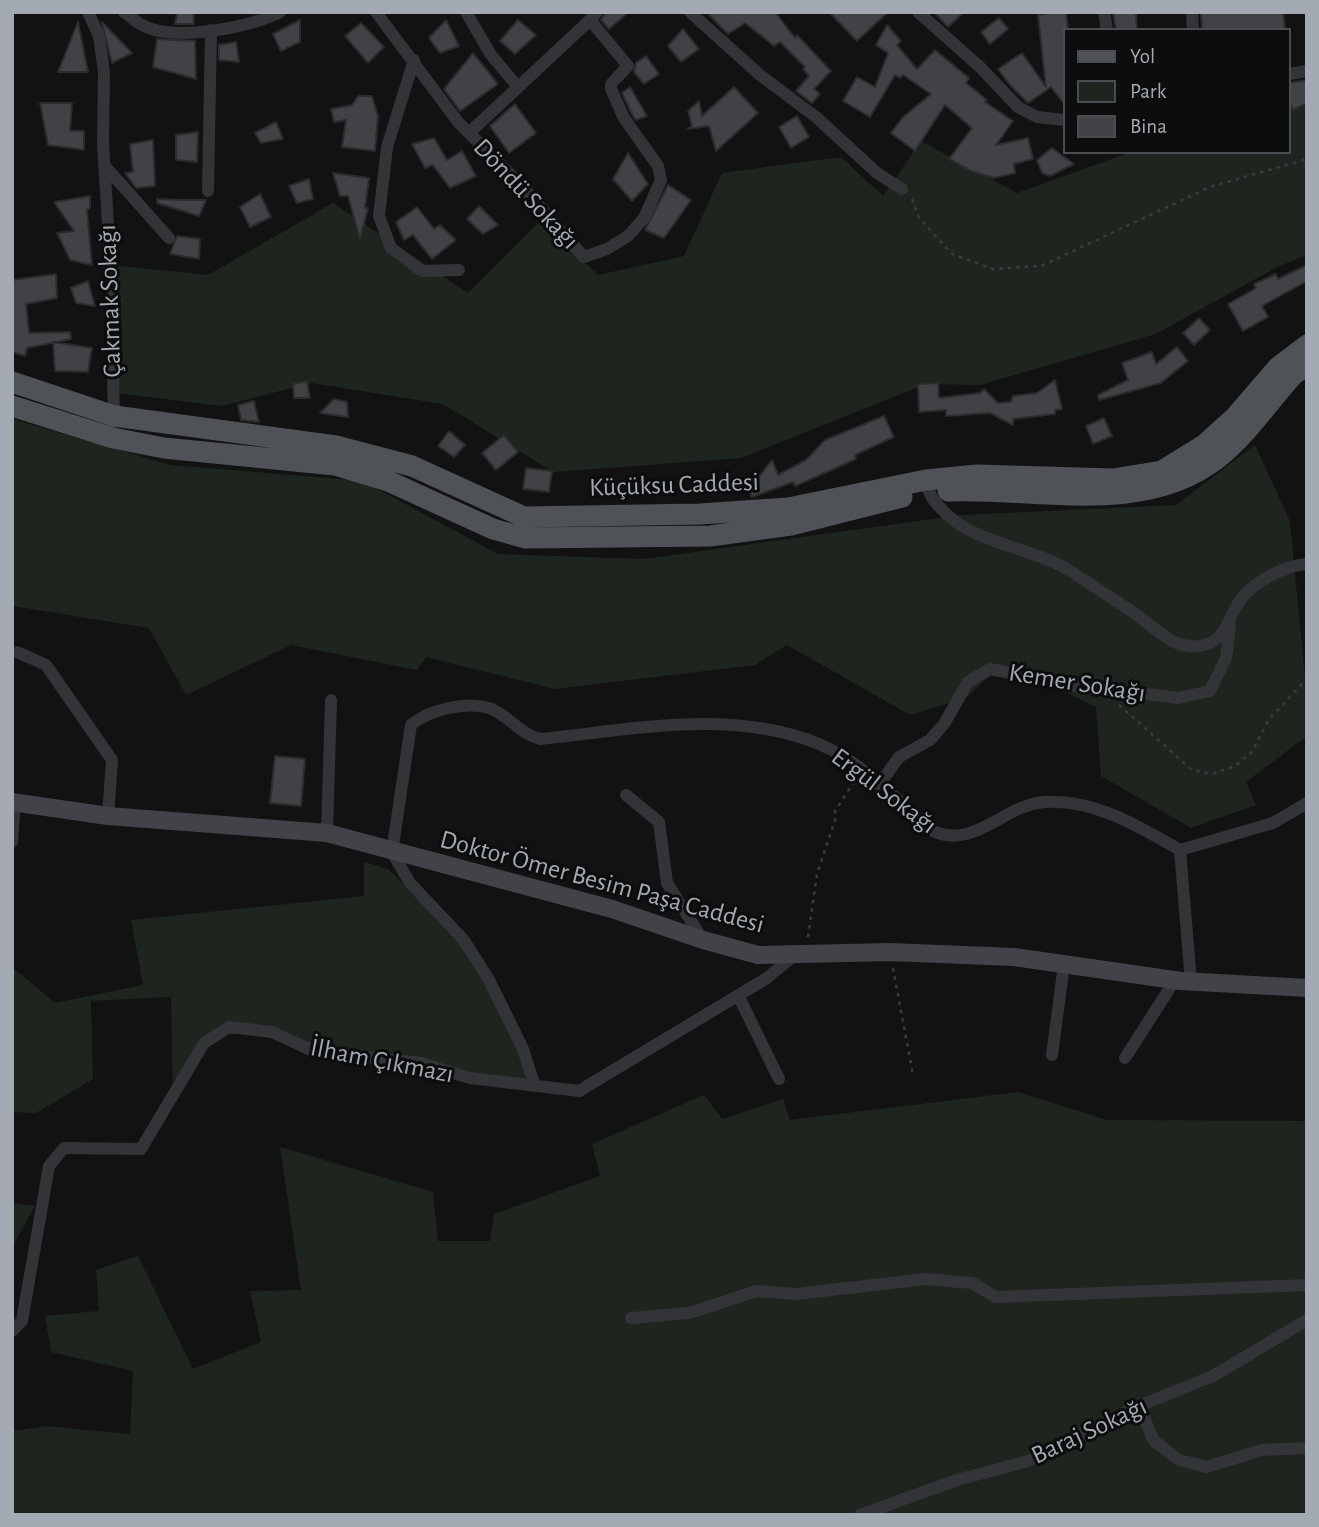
<!DOCTYPE html>
<meta charset="utf-8">
<style>
body{margin:0}
#map{position:relative;width:1319px;height:1527px;overflow:hidden;background:#121213;font-family:"Alegreya Sans",sans-serif}
canvas{display:block}
.frame{position:absolute;inset:0;border:14px solid #a4aab3;pointer-events:none}
.legend{position:absolute;left:1063px;top:28px;width:228px;height:126px;box-sizing:border-box;background:#0d0d0e;border:2px solid #494c50;margin:0;padding:9px 12px;list-style:none;font-size:21px;color:#a4aab3}
.legend li{display:flex;align-items:center;gap:14px;height:35px}
.legend b{width:35px;border:2px solid #494c50}
</style>
<div id="map">
<canvas width="1319" height="1527"></canvas>
<div class="frame"></div>
<ul class="legend">
<li><b style="height:9px;background:#4f5257"></b>Yol</li>
<li><b style="height:19px;background:#1e251e"></b>Park</li>
<li><b style="height:19px;background:#414246"></b>Bina</li>
</ul>
</div>
<script>
const g = document.querySelector('canvas').getContext('2d');
g.lineJoin = 'round';
function fillPath(path, color) {
  g.fillStyle = color;
  g.fill(path, 'evenodd');
}
function trace(path, color, width, dash) {
  g.strokeStyle = color;
  g.lineWidth = width;
  g.lineCap = dash ? 'butt' : 'round';
  g.setLineDash(dash || []);
  g.stroke(path);
}
function drawText(font, color, halo, rows, align = 'center') {
  g.font = font + ' "Alegreya Sans",sans-serif';
  g.lineWidth = 6;
  g.setLineDash([]);
  g.textBaseline = 'middle';
  g.strokeStyle = halo;
  g.fillStyle = color;
  for (const [text, x, y, turn = 0] of rows) {
    g.save();
    g.translate(x, y);
    g.rotate((+turn || 0) * Math.PI / 180);
    g.textAlign = isNaN(turn) ? turn : align;
    if (halo) g.strokeText(text, 0, 0);
    g.fillText(text, 0, 0);
    g.restore();
  }
}
fillPath(new Path2D(`
 M1307,91V255L1277,267L1156,334L980,385L926,384L741,458L553,472L443,404L311,383L222,406L117,393L102,264L208,275L333,203L468,293L540,221L598,275L684,256L722,173L841,157L883,196L921,141L1017,193L1131,152H1289V95Z
 M12,419L171,465L363,481L498,554L644,559L961,515L1176,505L1255,445L1290,521L1307,699V736L1246,782L1256,805L1191,828L1101,776L1096,707L1058,689L991,674L966,698L910,715L787,645L755,665L555,689L426,657L417,670L291,645L186,695L149,628L12,606Z
 M364,862L388,869L465,942L527,1047L535,1091L312,1055L262,1031L210,1037L173,1104L171,997L91,1001L93,1079L36,1113L12,1112V967L55,1003L143,985L131,920L364,896Z
 M1018,1092L1107,1120L1307,1121V1515H12V1431L46,1426L130,1434L133,1371L51,1352L45,1316L99,1311L96,1270L138,1256L193,1369L261,1342L250,1291L301,1290L280,1147L433,1192L438,1241H490L494,1214L600,1176L592,1144L704,1095L722,1119L783,1099L790,1120Z
 M12,1203L35,1206L12,1247Z`), '#1e251e');
const building = new Path2D(`
 M177,12H193L194,24H175Z
 M606,12H629L609,29L601,20Z
 M706,12H775L795,38L797,35L831,71L814,89L820,94L812,103L796,91L809,76L803,69L805,67L780,42L774,46L745,23L728,34Z
 M829,12H888L857,41Z
 M934,12H964L948,27Z
 M1055,12H1066L1068,30H1065V105L1051,87L1028,103L1010,85L998,69L1022,53L1046,87L1038,15Z
 M1113,12H1136L1137,30H1116Z
 M1201,12H1283L1285,30H1202Z
 M999,18L1008,29L990,44L981,32Z
 M300,20V42L281,51L273,34Z
 M446,20L459,46L440,53L429,38Z
 M518,20L536,35L515,54L500,41Z
 M78,22L88,72H58Z
 M102,23V22L132,53L112,63Z
 M361,23L384,47L368,63L345,36Z
 M887,25L901,41L897,45L917,69L935,50L969,78L966,83L987,100L985,102L1013,121L996,145L1028,138L1033,159L1014,164L1015,173L994,178L971,171L949,159L972,128L945,105L915,151L891,133L903,117L931,94L903,75L900,78L895,75L870,117L843,101L857,77L875,87L888,53L876,45Z
 M683,29L699,49L681,62L668,46Z
 M157,39L195,41L196,79L153,67Z
 M236,42L239,62L219,60V45Z
 M473,53L498,84L460,111L444,89Z
 M646,56L659,74L644,84L634,72L636,63Z
 M1307,80V103L1293,110L1289,102V83Z
 M630,87L647,116L636,120L632,114L622,93Z
 M734,87L758,113L716,151L709,126L688,129L692,126L688,111L699,101L702,116Z
 M358,96H372L378,117L375,151L342,147L346,120L334,122L331,109L352,105Z
 M40,103H72L70,131H84V150L48,145Z
 M515,104L536,133L509,153L490,126Z
 M797,116L809,137L791,148L779,127Z
 M276,122L283,139L261,143L255,133Z
 M198,132L197,162L176,160V135Z
 M434,138L447,160L462,151L476,176L450,188L433,165L425,168L412,144Z
 M153,140L155,186L136,188L125,173L133,172L130,144Z
 M1052,148L1074,164L1050,176L1042,173L1037,160Z
 M628,153L648,184L632,201L613,179Z
 M333,173L369,178L365,208H368L360,239L348,196H340Z
 M309,179L313,199L297,203L289,186Z
 M668,185L691,200L664,238L645,230Z
 M260,194L271,217L250,227L240,207Z
 M90,196V208L87,210L92,265L70,260L57,233L74,231L54,202Z
 M157,199L182,200H206L199,216L157,203Z
 M479,206L498,225L483,234L467,219Z
 M417,207L434,229L440,225L456,240L432,259L413,235L404,240L396,222Z
 M177,236L200,239L199,259L170,254Z
 M1307,265V281L1262,306L1268,317L1243,331L1228,304L1256,288L1254,284L1276,274L1278,279Z
 M56,274L57,298L26,304L29,333L70,332L71,339L27,348L25,356L12,352V280Z
 M88,281L95,306L76,303L71,288Z
 M1199,318L1210,330L1194,345L1183,333Z
 M53,342L92,348L88,372L55,371Z
 M1177,347L1188,361L1161,383L1099,400L1098,395L1128,380L1122,363L1152,352L1156,364Z
 M1055,380L1062,409L1055,410V414L1013,419V425L990,413L946,416V410L919,412L918,384L938,383L939,398L980,393L984,389L998,403L1011,402L1013,396L1037,393Z
 M307,381L310,398H294L293,384Z
 M334,399L347,402L348,417L320,413Z
 M254,401L259,422L241,420L238,405Z
 M884,416L894,437L855,455L856,459L795,486L793,482L752,497L749,491L756,487L754,483L772,460L778,475L806,460L825,440Z
 M1104,418L1112,436L1093,444L1086,426Z
 M449,431L465,445L454,457L438,446Z
 M504,435L518,452L496,470L482,453Z
 M526,468L552,471L549,492L523,489Z
 M275,756L305,759L301,806L270,803Z`);
fillPath(building, '#414246');
trace(building, '#2c2c2f', 2);
trace(new Path2D(`
 M912,199L919,218L952,254L993,269L1041,266L1210,187L1307,159
 M1119,705L1192,770L1212,774L1235,766L1252,752L1269,719L1307,679
 M808,937L817,874L836,817L835,811L853,783L858,784
 M893,968L913,1075`), '#393b3f', 2.5, [3.5, 5]);
trace(new Path2D(`
 M88,12L99,36L104,72L103,144L111,273L114,422
 M124,12C130,16 136,22 142,25C172,42 250,28 280,12
 M376,12L458,122L520,184L584,257L607,249L628,236L644,218L661,180L658,166L624,118L611,89V84L628,66L590,20L597,12
 M466,12L491,55L518,87
 M690,12L760,75L816,117L877,173L902,189
 M918,12L980,67L1018,107L1037,117L1065,120
 M1104,12L1107,30
 M1192,12L1193,30
 M414,60L387,147L379,216L391,248L422,271L459,270
 M1289,74L1307,71
 M469,133L590,20
 M104,165L169,238
 M208,191L211,30
 M926,480C927,495 938,507 951,518C981,544 1041,551 1072,572C1093,586 1113,599 1134,613C1156,627 1174,653 1204,645C1228,639 1228,614 1242,598C1257,580 1284,566 1307,564
 M17,652L46,665L112,760L108,816
 M879,785L899,757L930,740L944,724L968,682L990,669L1072,685L1178,698L1210,691L1226,658L1230,626
 M626,795L659,822L667,883L703,940
 M327,833L331,700
 M12,842L15,802
 M1180,850L1191,982
 M738,995L779,1079
 M1052,1055L1064,964
 M1125,1058L1175,980
 M534,1084L523,1049L488,978L463,939L410,883L392,852L411,725C428,710 466,701 489,708C506,713 518,733 540,739C630,730 731,708 819,744C862,762 899,801 933,831C974,850 1004,805 1044,802C1095,799 1138,826 1180,850L1273,823L1307,803
 M631,1318L689,1313L757,1291L796,1294L926,1279L972,1283L996,1297L1307,1285
 M12,1331L22,1321L49,1166L64,1148L141,1149L204,1043L229,1027L272,1032L313,1051L421,1063L470,1078L579,1091L767,978L796,954
 M1139,1406L1154,1441L1179,1460L1206,1467L1262,1450L1307,1448
 M860,1515L957,1480L1028,1461L1134,1408L1213,1376L1307,1320`), '#333438', 12);
trace(new Path2D(`
 M12,802L108,816L327,833L612,909L703,940L758,955L890,952L1014,957L1181,981L1307,988`), '#414348', 18);
trace(new Path2D(`
 M12,382L114,416L336,446L412,466L524,517L700,514L788,508L926,480L977,475L1113,479L1162,471L1204,445L1235,417L1278,367L1307,345
 M12,406L113,438L164,448L335,465L388,481L493,529L525,538L710,536L791,525L902,497
 M948,491C1035,487 1143,517 1218,458C1246,436 1269,402 1293,375L1307,365`), '#4f5257', 21);
drawText('26px', '#a4aab3', '#0d0d0e', [
 ["Döndü Sokağı",526,194,47],
 ["Çakmak Sokağı",110,301,-92],
 ["Küçüksu Caddesi",674,485,-2],
 ["Kemer Sokağı",1077,683,9],
 ["Ergül Sokağı",884,791,37],
 ["Doktor Ömer Besim Paşa Caddesi",602,882,15],
 ["İlham Çıkmazı",382,1061,11],
 ["Baraj Sokağı",1089,1431,-25]
]);
</script>
